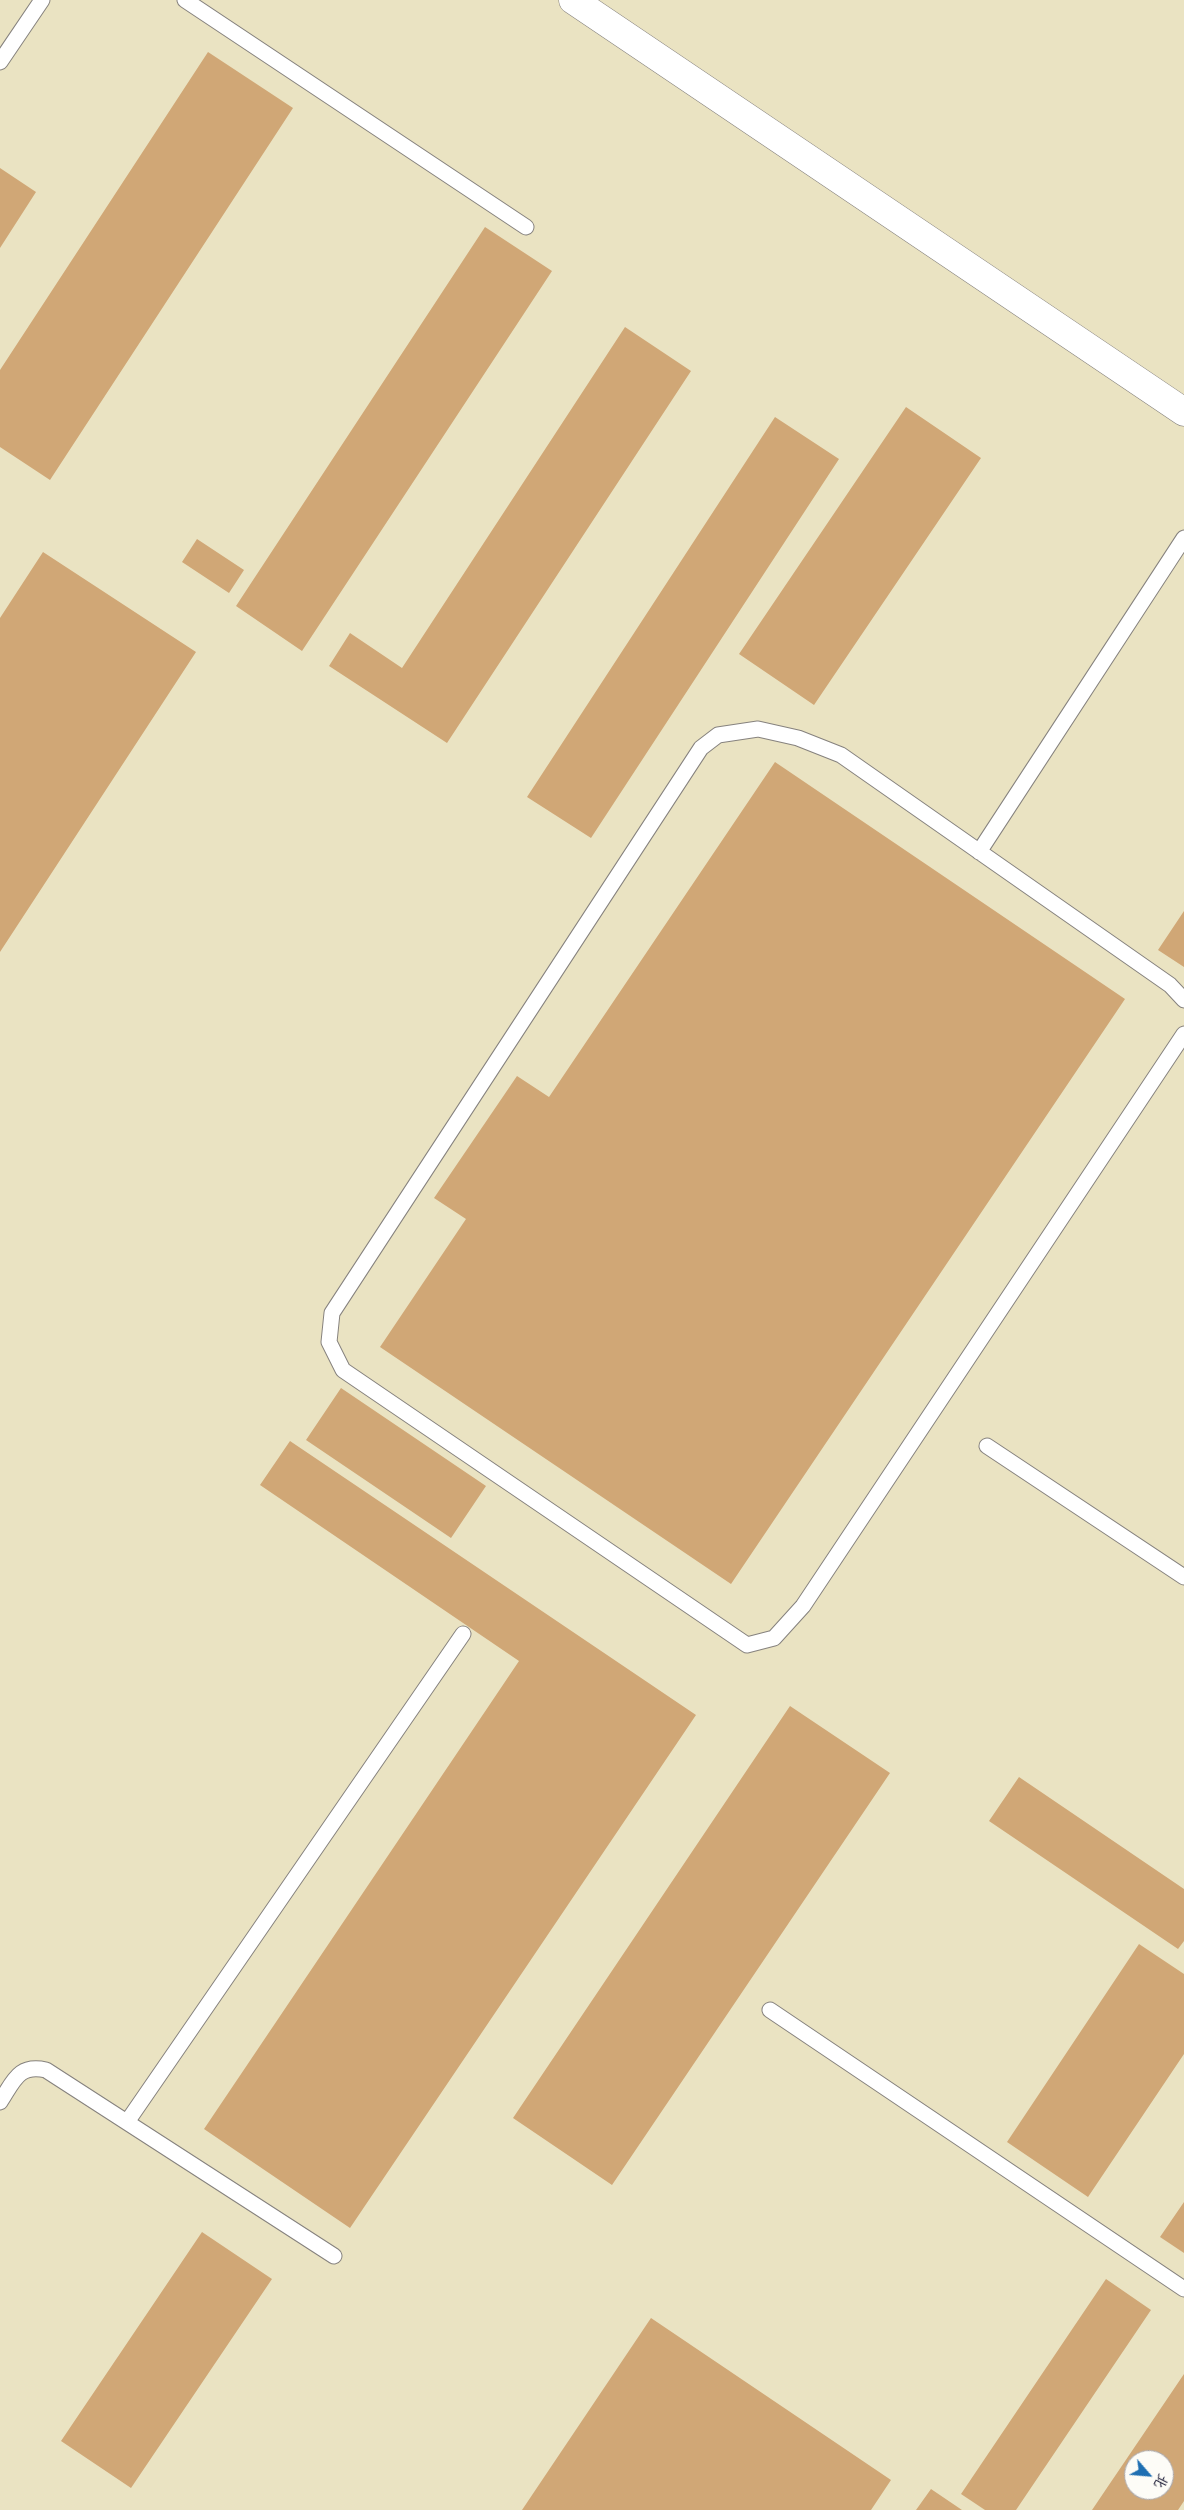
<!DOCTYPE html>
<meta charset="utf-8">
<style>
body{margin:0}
#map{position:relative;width:1184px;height:2510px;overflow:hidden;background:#eae3c2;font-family:Mali,"LXGW WenKai TC",sans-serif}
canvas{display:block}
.north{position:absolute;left:1124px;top:2450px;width:50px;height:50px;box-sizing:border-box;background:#fdfcf7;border:1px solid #a5a5ac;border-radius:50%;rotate:117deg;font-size:14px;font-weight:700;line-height:20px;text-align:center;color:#22223b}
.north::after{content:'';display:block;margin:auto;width:18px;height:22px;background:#1f6fb2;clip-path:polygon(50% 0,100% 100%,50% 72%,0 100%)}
</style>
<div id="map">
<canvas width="1184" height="2510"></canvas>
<div class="north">北</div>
</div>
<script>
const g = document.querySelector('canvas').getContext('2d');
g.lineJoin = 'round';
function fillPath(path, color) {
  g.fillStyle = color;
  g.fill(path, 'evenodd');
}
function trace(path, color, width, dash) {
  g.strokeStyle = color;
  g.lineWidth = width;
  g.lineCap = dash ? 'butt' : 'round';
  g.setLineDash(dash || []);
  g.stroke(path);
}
fillPath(new Path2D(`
 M208,52L293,108L50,480L0,447V370Z
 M0,168L36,192L0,248Z
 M485,227L552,271L302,651L236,606Z
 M625,327L691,371L447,743L329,666L350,633L402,668Z
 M906,407L981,458L814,705L739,654Z
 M775,417L839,459L591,838L527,797Z
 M197,539L244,570L229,593L182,562Z
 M43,552L196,652L0,952V618Z
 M775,762L1125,999L731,1584L380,1347L466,1219L434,1198L517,1076L549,1097Z
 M1184,911V967L1158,950Z
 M341,1388L486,1486L451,1538L306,1440Z
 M290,1441L696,1715L350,2228L204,2129L519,1661L260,1485Z
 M790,1706L890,1773L612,2185L513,2118Z
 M1019,1777L1184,1889V1941L1178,1949L989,1821Z
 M1139,1944L1184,1974V2054L1088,2197L1007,2142Z
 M1184,2202V2253L1160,2237Z
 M202,2232L272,2279L131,2488L61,2441Z
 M1106,2279L1151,2310L1016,2510H985L961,2494Z
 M651,2318L891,2480L871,2510H522Z
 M1184,2374V2501L1178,2510H1092ZM1134,2460H1164V2490H1134Z
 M931,2489L962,2510H916Z`), '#d0a776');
const service = new Path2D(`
 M185,0L526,227
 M0,62L42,0
 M979,852L1184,538
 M1184,1000L1170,985L841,755L798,738L758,729L718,735L701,748L332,1313L329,1342L343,1370L747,1645L774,1638L803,1606L1184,1034
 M987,1446L1184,1577
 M770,2010L1184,2289
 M0,2102C14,2081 18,2064 46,2070L334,2256
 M127,2122L463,1634`);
const tertiary = new Path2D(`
 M573,0L1184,412`);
trace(service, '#86827e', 17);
trace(tertiary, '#86827e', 29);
trace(service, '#fff', 15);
trace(tertiary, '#fff', 28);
</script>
